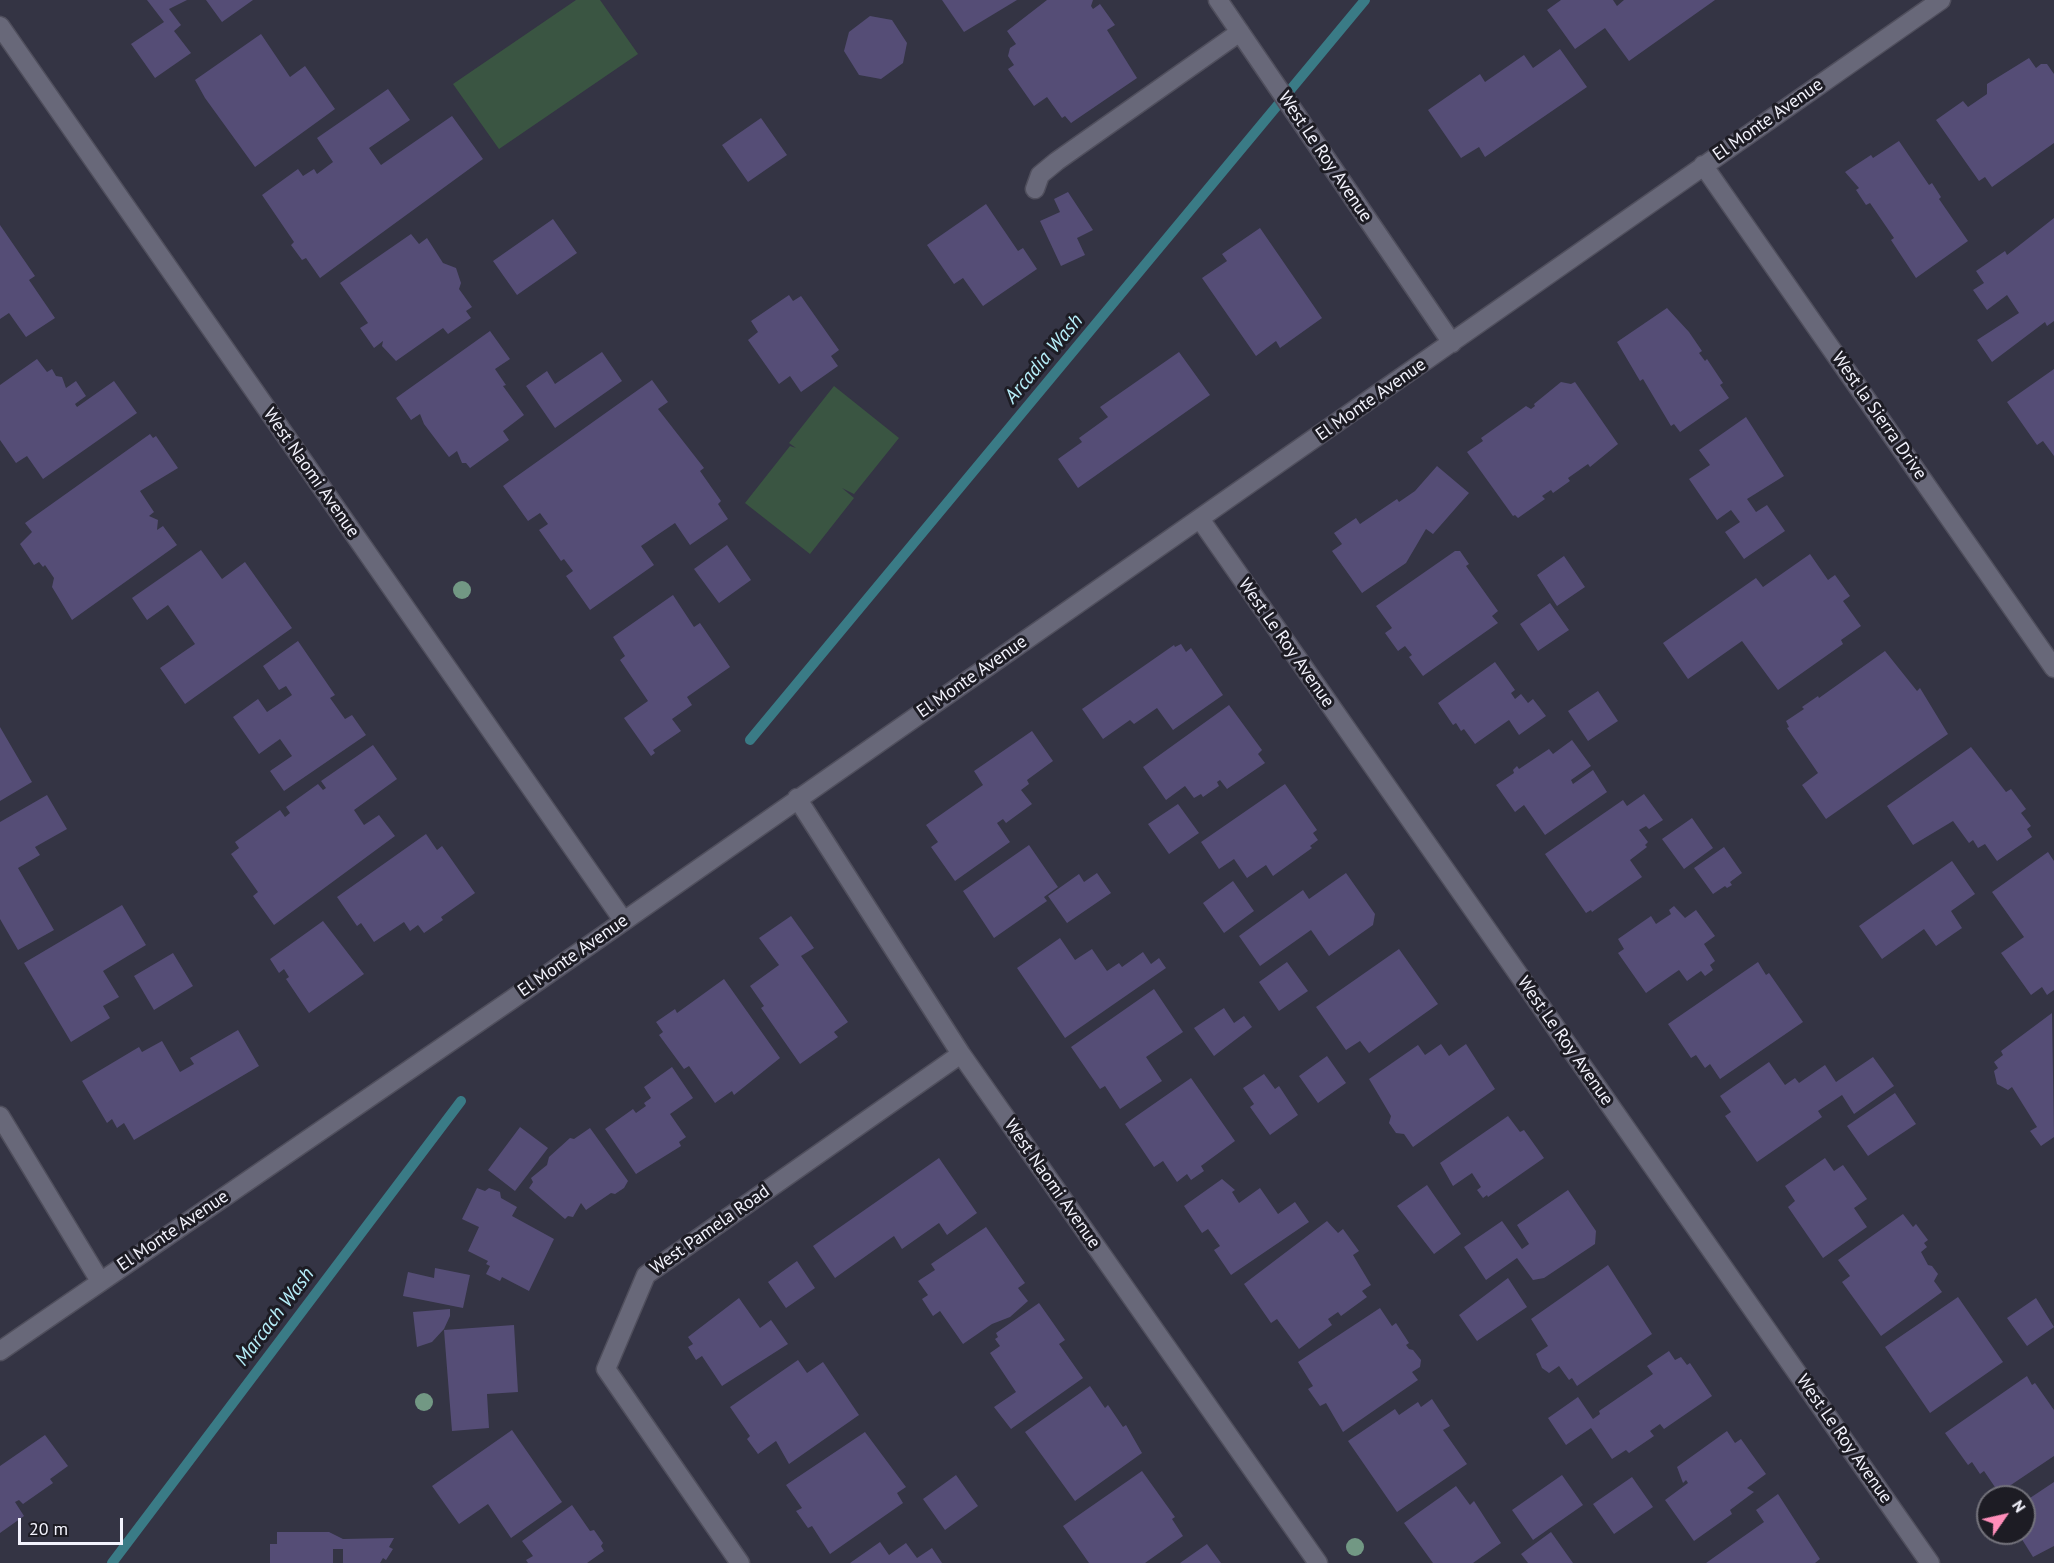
<!DOCTYPE html>
<style>
body{margin:0}
#map{position:relative;width:2054px;height:1563px;overflow:hidden;background:#343444;font-family:"PT Sans",sans-serif}
canvas{display:block}
.north{position:absolute;left:1976px;top:1485px;width:60px;height:60px;box-sizing:border-box;background:#1d1c24;border:2px solid #73727b;border-radius:50%;rotate:56deg;font-size:16px;font-weight:700;line-height:24px;text-align:center;color:#f3f3fd}
.north::after{content:'';display:block;margin:auto;width:21px;height:27px;background:#ff8eba;clip-path:polygon(50% 0,100% 100%,50% 72%,0 100%)}
.scale{position:absolute;left:18px;top:1518px;width:105px;height:27px;box-sizing:border-box;border:3px solid #f3f3fd;border-top:0;padding-left:8px;font-size:18px;line-height:21px;white-space:nowrap;color:#f3f3fd;-webkit-text-stroke:4px #1d1c24;paint-order:stroke}
</style>
<div id="map">
<canvas width="2054" height="1563"></canvas>
<div class="north">N</div>
<div class="scale">20 m</div>
</div>
<script>
const g = document.querySelector('canvas').getContext('2d');
g.lineJoin = 'round';
function fillPath(path, color) {
  g.fillStyle = color;
  g.fill(path, 'evenodd');
}
function trace(path, color, width, dash) {
  g.strokeStyle = color;
  g.lineWidth = width;
  g.lineCap = dash ? 'butt' : 'round';
  g.setLineDash(dash || []);
  g.stroke(path);
}
function drawText(font, color, halo, rows, align = 'center') {
  g.font = font + ' "PT Sans",sans-serif';
  g.lineWidth = 6;
  g.setLineDash([]);
  g.textBaseline = 'middle';
  g.strokeStyle = halo;
  g.fillStyle = color;
  for (const [text, x, y, turn = 0] of rows) {
    g.save();
    g.translate(x, y);
    g.rotate((+turn || 0) * Math.PI / 180);
    g.textAlign = isNaN(turn) ? turn : align;
    if (halo) g.strokeText(text, 0, 0);
    g.fillText(text, 0, 0);
    g.restore();
  }
}
fillPath(new Path2D(`
 M576,0H600L638,54L499,149L453,84Z
 M834,386L899,438L854,494L842,488L854,498L810,554L745,503L790,446L796,448L789,443Z`), '#3a5542');
trace(new Path2D(`
 M750,740L1365,0
 M112,1563L461,1101`), '#3a7b86', 10);
fillPath(new Path2D(`
 M147,0H187L169,9L181,25L174,31L191,53L155,78L131,44L164,22Z
 M206,0H253L222,22Z
 M942,0H1017L964,32Z
 M1047,0H1093L1091,6L1093,9L1100,4L1115,25L1107,30L1137,78L1071,123L1065,116L1062,118L1047,97L1034,106L1008,69L1014,65L1008,56L1010,48L1016,44L1007,31Z
 M1561,0H1613L1617,6L1624,0H1715L1629,61L1605,28L1575,49L1547,10Z
 M870,16L892,20L907,43L903,63L881,79L859,75L844,51L849,32Z
 M261,34L290,77L305,66L335,109L255,167L205,98L195,80Z
 M1560,49L1587,87L1485,157L1479,147L1461,158L1428,110L1480,74L1485,82L1524,55L1533,68Z
 M2029,58L2036,68L2041,64H2047L2054,74V143L1992,187L1985,177L1979,181L1936,120L1963,101L1968,107L1987,94V84Z
 M388,89L410,120L369,148L381,165L452,116L483,159L320,278L306,258L302,260L291,245L294,242L262,195L298,169L303,176L314,169L317,174L333,162L317,138Z
 M761,118L787,155L748,182L722,145Z
 M1899,141L1929,185L1932,183L1941,197L1939,199L1968,241L1916,278L1891,240L1894,238L1870,203L1866,205L1856,190L1859,188L1845,172L1871,155L1873,158Z
 M1068,192L1093,230L1077,238L1085,255L1061,266L1040,221L1060,212L1054,199Z
 M986,204L1018,251L1023,248L1037,269L983,306L963,278L954,284L927,245Z
 M2054,218V321L2047,326L2045,322L1992,362L1977,340L2019,313L2007,295L1987,310L1973,290L1984,283L1976,271L2005,251L2007,255Z
 M553,219L577,253L517,295L493,261Z
 M0,225L35,276L29,280L55,318L26,337L9,313L0,319Z
 M1260,228L1322,318L1280,348L1276,341L1256,356L1202,278L1227,261L1222,254Z
 M411,234L419,244L427,238L443,263L456,268L461,283L459,289L472,307L466,311L471,318L448,334L443,328L396,361L382,346L383,341L374,348L360,328L368,323L340,283Z
 M789,295L793,301L801,296L839,350L831,356L838,366L801,392L790,376L779,384L748,340L758,332L751,321Z
 M1667,308L1689,332L1702,351L1699,353L1705,361L1707,359L1723,383L1720,385L1729,398L1680,432L1674,424L1671,426L1643,379L1640,381L1617,342Z
 M490,331L510,359L495,369L506,385L503,386L524,415L503,431L509,440L470,468L466,463H462L457,451L449,457L424,424L420,414L411,420L396,398Z
 M602,352L622,381L555,428L526,386L547,371L555,384Z
 M1179,352L1210,395L1078,488L1058,459L1082,442L1079,438L1108,417L1100,407Z
 M37,359L47,372L52,369L56,376L62,377L66,388L76,381L86,396L75,404L77,407L114,381L137,413L43,479L27,456L16,463L0,440V385Z
 M2054,369V456L2043,441L2037,445L2007,402Z
 M652,380L668,402L658,409L704,468L700,471L721,501L718,504L728,519L690,545L675,523L641,546L654,565L590,610L566,576L573,571L564,559L561,561L539,530L548,524L540,513L528,521L503,486Z
 M1561,382L1571,384L1575,382L1618,444L1590,467L1588,464L1568,478L1570,481L1553,493L1551,490L1542,496L1545,499L1518,518L1515,515L1513,516L1467,452L1483,441L1481,438L1526,406L1531,409L1535,406L1534,404Z
 M1746,417L1784,476L1747,499L1756,512L1767,505L1785,531L1744,559L1725,532L1740,522L1731,510L1717,520L1689,479L1710,465L1699,450Z
 M150,434L153,438L156,436L178,468L140,491L154,512L149,516L158,520L157,530L163,526L177,545L72,620L52,587L54,578L45,565L43,567L39,562L34,565L20,544L32,532L25,523Z
 M1437,466L1469,493L1433,534L1426,529L1406,563L1362,593L1332,551L1342,544L1334,533L1356,518L1360,524L1397,499L1399,502L1415,491Z
 M727,545L751,580L719,603L694,569Z
 M201,550L222,579L245,562L292,628L185,704L160,668L195,644L168,605L147,620L132,598Z
 M1455,551H1460L1469,564L1466,566L1498,611L1492,616L1498,623L1423,676L1409,657L1412,655L1405,646L1398,651L1385,633L1392,628L1376,606Z
 M1810,554L1828,580L1835,575L1850,596L1843,601L1861,626L1841,640L1843,644L1778,690L1742,641L1688,679L1663,643L1756,578L1763,587Z
 M1564,556L1585,587L1557,606L1537,575Z
 M673,595L694,627L700,623L730,667L687,697L692,705L672,719L681,731L653,750L655,753L651,756L624,718L648,701L620,660L625,656L613,637Z
 M1550,603L1569,630L1538,651L1520,624Z
 M298,641L335,695L330,698L345,719L352,715L366,735L284,791L270,771L292,756L280,739L259,754L233,717L258,699L267,712L292,695L286,686L279,690L263,666Z
 M1181,644L1186,652L1191,648L1223,695L1173,730L1157,708L1134,724L1130,720L1103,739L1082,709L1174,645L1175,647Z
 M1885,651L1917,691L1920,688L1948,734L1826,819L1802,785L1818,773L1787,728L1789,727L1786,721L1804,709L1802,707L1818,696L1819,698Z
 M1495,662L1515,690L1511,693L1515,699L1521,694L1528,703L1533,699L1546,716L1519,735L1509,720L1475,744L1464,729L1461,731L1456,723L1453,725L1438,703Z
 M1598,691L1618,721L1588,741L1568,711Z
 M1229,705L1262,750L1258,754L1265,763L1227,789L1220,780L1217,782L1219,786L1203,797L1201,794L1194,798L1185,786L1166,800L1143,767Z
 M0,727L32,782L0,801Z
 M1032,731L1053,761L1027,780L1029,784L1021,790L1032,804L1006,823L1003,819L997,823L1010,842L955,881L931,847L938,842L926,825L983,785L974,771Z
 M1572,740L1591,766L1571,780L1573,784L1593,770L1607,792L1545,835L1524,805L1515,812L1496,785L1514,773L1513,770L1517,766L1519,769L1549,749L1553,754Z
 M373,745L397,779L354,810L364,825L379,815L395,836L274,925L253,896L258,892L231,854L239,848L235,842L280,810L285,817L290,813L286,807L318,784L323,790L326,788L321,781Z
 M1971,747L2006,792L2011,789L2026,809L2021,813L2031,826L2027,829L2032,837L1997,861L1985,844L1978,848L1973,840L1969,843L1953,821L1913,845L1887,806Z
 M1285,784L1317,830L1313,833L1318,840L1310,846L1312,848L1273,876L1266,865L1247,878L1234,859L1219,869L1201,842Z
 M1644,794L1663,820L1649,829L1646,826L1639,830L1648,842L1645,845L1647,847L1630,860L1642,877L1592,912L1591,910L1586,913L1545,854L1623,800L1627,806Z
 M47,795L67,829L35,847L40,855L18,868L54,930L18,950L0,919V822Z
 M1178,804L1199,833L1169,854L1148,824Z
 M1692,818L1713,848L1684,869L1662,839Z
 M426,834L437,850L442,846L475,893L441,917L443,920L424,933L418,925L410,931L404,922L374,942L361,923L357,926L337,897Z
 M1029,845L1058,887L1044,897L1047,901L994,938L963,891Z
 M1724,847L1742,873L1730,882L1732,885L1727,888L1725,886L1713,894L1694,868Z
 M2048,852L2054,861V990L2047,995L2042,987L2031,995L2001,953L2024,937L1992,892Z
 M1952,861L1975,894L1951,911L1962,928L1936,946L1924,929L1882,959L1859,926Z
 M1097,873L1111,893L1067,923L1048,896L1079,874L1084,882Z
 M1346,873L1375,914L1373,925L1329,956L1311,930L1260,966L1239,936L1303,890L1309,899Z
 M1233,881L1254,911L1224,933L1203,903Z
 M122,905L146,945L103,971L119,997L103,1006L110,1018L71,1042L24,963Z
 M1674,906L1685,918L1696,910L1715,936L1704,944L1715,961L1710,965L1713,970L1705,976L1701,971L1687,981L1679,970L1646,993L1618,953L1624,949L1618,939L1651,916L1656,924L1671,914L1669,910Z
 M791,916L814,948L801,956L848,1022L834,1032L838,1037L800,1064L761,1008L764,1006L750,986L779,965L759,938Z
 M323,921L364,974L309,1013L286,979L289,977L284,969L279,973L270,959Z
 M1060,938L1075,960L1092,949L1107,971L1119,963L1122,967L1143,952L1151,964L1159,958L1166,968L1065,1038L1017,968Z
 M1399,949L1438,1004L1369,1053L1360,1041L1346,1050L1316,1007Z
 M173,953L193,986L154,1010L134,976Z
 M1287,962L1308,991L1279,1011L1259,982Z
 M1758,962L1766,975L1769,973L1803,1022L1720,1079L1710,1064L1705,1068L1696,1055L1691,1058L1668,1024Z
 M724,979L780,1058L734,1095L732,1091L715,1103L689,1066L684,1069L659,1035L663,1032L656,1022L675,1009L677,1013Z
 M1154,989L1183,1032L1146,1057L1162,1081L1120,1109L1105,1086L1100,1089L1071,1047Z
 M1224,1008L1234,1023L1244,1016L1252,1027L1214,1056L1194,1028Z
 M2052,1013L2054,1137L2041,1146L2030,1131L2037,1127L2012,1087L2008,1090L1997,1084L1994,1071L1998,1068L1994,1062L2003,1055L2001,1051Z
 M238,1030L259,1066L134,1140L124,1123L117,1128L112,1119L107,1123L82,1081L139,1047L142,1052L162,1041L180,1072L194,1064L190,1058Z
 M1441,1044L1449,1056L1466,1044L1495,1089L1413,1147L1404,1134L1396,1133L1389,1123L1391,1116L1369,1079L1418,1045L1425,1055Z
 M1327,1056L1346,1083L1318,1103L1299,1076Z
 M1873,1057L1894,1086L1854,1114L1842,1095L1818,1111L1822,1117L1757,1162L1725,1116L1731,1112L1720,1096L1769,1062L1785,1085L1795,1078L1799,1083L1825,1065L1836,1082Z
 M672,1067L693,1098L670,1114L686,1137L679,1142L681,1146L636,1174L605,1129L633,1109L636,1113L646,1106L644,1103L651,1098L644,1087Z
 M1264,1074L1275,1089L1279,1086L1298,1115L1270,1135L1250,1107L1254,1104L1243,1088Z
 M1191,1078L1235,1141L1201,1166L1204,1171L1191,1180L1187,1174L1177,1182L1163,1161L1154,1167L1125,1124Z
 M1895,1093L1916,1124L1868,1156L1847,1126Z
 M1508,1116L1520,1132L1524,1130L1544,1158L1488,1197L1487,1195L1483,1198L1477,1190L1481,1187L1472,1173L1453,1186L1440,1163Z
 M520,1127L548,1148L515,1191L488,1170Z
 M590,1128L628,1181L624,1188L615,1194L611,1193L586,1210L581,1203L573,1217L568,1216L565,1219L529,1188L533,1182L531,1178L547,1165L549,1157L570,1138L574,1139Z
 M939,1158L977,1213L947,1235L939,1223L902,1249L894,1236L835,1278L813,1246Z
 M1825,1158L1834,1171L1843,1165L1867,1199L1854,1208L1867,1227L1823,1258L1788,1207L1795,1201L1785,1186Z
 M1222,1179L1235,1190L1232,1192L1239,1203L1260,1188L1278,1214L1295,1202L1309,1222L1231,1275L1214,1250L1220,1246L1208,1229L1202,1233L1184,1206Z
 M1427,1185L1461,1234L1434,1254L1397,1206Z
 M477,1188L485,1191L489,1188L500,1192L501,1198L517,1207L512,1216L554,1239L529,1291L502,1277L500,1281L486,1274L490,1266L486,1264L488,1261L468,1251L479,1227L462,1219Z
 M1568,1190L1596,1231L1595,1244L1544,1278L1533,1280L1517,1258L1486,1280L1464,1247L1502,1221L1522,1249L1529,1244L1517,1225Z
 M1903,1214L1913,1227L1916,1224L1928,1240L1924,1243L1927,1247L1921,1252L1928,1265L1932,1266L1938,1274L1934,1281L1942,1292L1881,1336L1842,1282L1850,1276L1838,1260Z
 M1327,1221L1338,1233L1343,1229L1359,1251L1353,1255L1371,1285L1362,1291L1367,1297L1341,1316L1338,1312L1328,1319L1332,1325L1299,1349L1277,1319L1271,1323L1244,1284Z
 M986,1227L1025,1283L1018,1288L1028,1301L1010,1317L992,1324L963,1344L940,1311L933,1316L922,1299L928,1295L918,1281L935,1270L931,1264Z
 M797,1261L815,1288L786,1308L768,1282Z
 M1608,1265L1652,1334L1577,1386L1572,1378L1569,1380L1559,1366L1549,1373L1542,1368L1536,1354L1548,1346L1531,1319Z
 M435,1268L470,1275L463,1308L403,1296L408,1272L434,1278Z
 M1508,1278L1527,1307L1477,1341L1459,1315Z
 M1958,1297L2003,1362L1930,1413L1885,1347Z
 M739,1298L760,1328L771,1320L788,1344L722,1386L702,1356L696,1360L688,1347L693,1344L688,1337Z
 M2036,1298L2054,1327L2027,1346L2007,1318Z
 M1039,1303L1065,1340L1059,1344L1083,1378L1011,1429L994,1407L1016,1392L990,1353L1000,1346L995,1339L998,1337L996,1333Z
 M1380,1308L1392,1326L1396,1323L1409,1343L1406,1345L1409,1349L1413,1350L1421,1360L1420,1367L1412,1372L1418,1380L1343,1432L1326,1403L1320,1406L1308,1389L1313,1386L1298,1362Z
 M450,1309V1316L444,1329L432,1342L417,1347L413,1312Z
 M514,1325L518,1392L487,1394L489,1428L452,1431L444,1330Z
 M1669,1351L1675,1360L1681,1357L1687,1365L1690,1363L1712,1396L1664,1429L1660,1424L1650,1431L1654,1436L1629,1453L1626,1450L1612,1459L1591,1428L1566,1445L1548,1418L1578,1397L1593,1419L1600,1414L1599,1411L1653,1374L1647,1366Z
 M798,1360L807,1373L823,1362L859,1415L789,1464L776,1441L758,1454L747,1439L750,1436L730,1407Z
 M2027,1376L2032,1385L2035,1383L2054,1410V1456L1999,1493L1984,1471L1980,1474L1972,1462L1968,1465L1945,1433Z
 M1090,1386L1105,1408L1108,1405L1123,1427L1126,1425L1142,1453L1075,1501L1025,1432Z
 M1432,1399L1450,1426L1443,1430L1467,1464L1397,1512L1348,1441L1395,1409L1399,1415L1418,1402L1421,1407Z
 M512,1430L562,1502L511,1538L488,1504L459,1524L432,1486Z
 M1727,1431L1735,1443L1741,1439L1766,1474L1747,1488L1754,1492L1730,1510L1732,1514L1694,1541L1665,1500L1688,1483L1686,1480L1683,1483L1677,1467Z
 M865,1432L906,1487L897,1493L903,1503L830,1554L812,1526L808,1528L796,1511L802,1508L786,1485Z
 M45,1435L68,1466L50,1479L53,1483L23,1504L19,1500L15,1502L24,1516L0,1533V1466Z
 M1142,1471L1175,1517L1172,1519L1183,1536L1145,1563H1089L1063,1526Z
 M956,1475L978,1506L945,1530L923,1499Z
 M1562,1475L1583,1505L1533,1540L1512,1510Z
 M1632,1477L1653,1507L1614,1534L1593,1504Z
 M2054,1482V1546L2033,1557L2018,1533H2024V1502Z
 M1456,1486L1470,1505L1474,1501L1501,1543L1473,1563H1433L1404,1523Z
 M1778,1494L1820,1559L1815,1563H1706L1764,1522L1756,1510Z
 M572,1505L590,1531L594,1530L603,1543L601,1546L604,1551L587,1563H528L526,1560L533,1556L522,1541Z
 M277,1532H329L343,1539L394,1538L389,1547L393,1549L386,1560L383,1558L380,1563H343V1549H333V1563H270V1544H277Z
 M1551,1532L1573,1563H1528L1521,1554Z
 M880,1542L889,1555L906,1543L917,1558L932,1548L942,1563H850Z
 M1207,1544L1221,1563H1180Z`), '#554d76');
const minor = new Path2D(`
 M1218,0L1452,343
 M0,26L623,920
 M1703,165L2054,668
 M1035,189L1040,175L1057,161L1240,32
 M1200,519L1930,1563
 M797,798L961,1054L1318,1563
 M0,1116L100,1281
 M0,1351L511,1000L1941,0
 M740,1563L606,1369L646,1275L961,1054`);
trace(minor, '#504f5d', 21);
trace(minor, '#686879', 18);
g.fillStyle = '#729884';
for (const [x, y] of [
 [462,590],
 [424,1402],
 [1355,1547]
]) {
  g.beginPath();
  g.arc(x, y, 9, 0, 2 * Math.PI);
  g.fill();
}
drawText('18px', '#f3f3fd', '#1d1c24', [
 ["El Monte Avenue",1768,120,-35],
 ["West Le Roy Avenue",1325,157,56],
 ["El Monte Avenue",1371,400,-35],
 ["West la Sierra Drive",1879,416,55],
 ["West Naomi Avenue",311,473,55],
 ["West Le Roy Avenue",1286,643,55],
 ["El Monte Avenue",972,677,-35],
 ["El Monte Avenue",573,956,-35],
 ["West Le Roy Avenue",1565,1041,55],
 ["West Naomi Avenue",1052,1184,55],
 ["West Pamela Road",710,1230,-35],
 ["El Monte Avenue",173,1231,-34],
 ["West Le Roy Avenue",1844,1439,55]
]);
drawText('italic 20px', '#b6eef9', '#1d1c24', [
 ["Arcadia Wash",1044,359,-50],
 ["Marcach Wash",275,1317,-53]
]);
</script>
